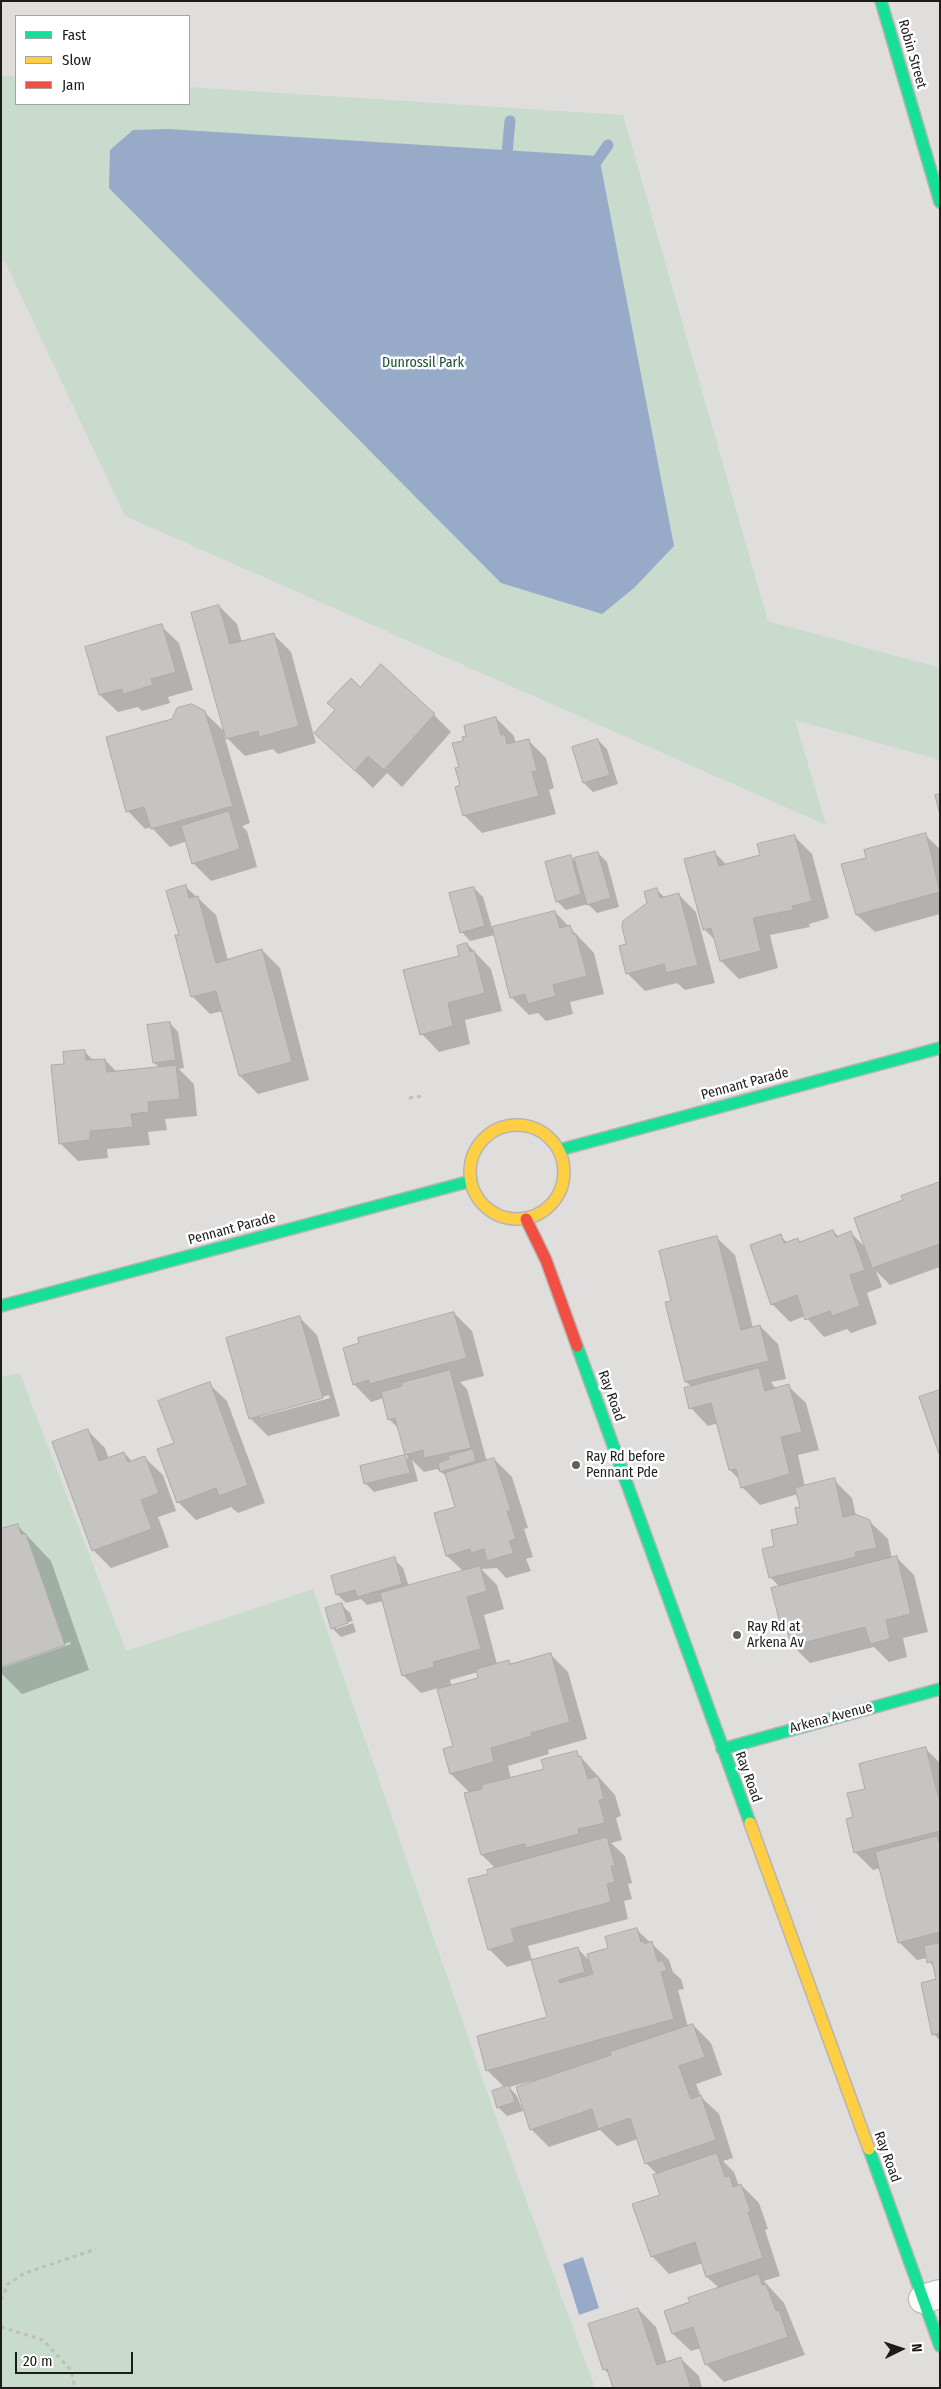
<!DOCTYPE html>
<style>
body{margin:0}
#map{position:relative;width:941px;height:2389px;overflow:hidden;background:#e0dedc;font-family:"Fira Sans Condensed",sans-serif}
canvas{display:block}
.frame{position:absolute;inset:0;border:2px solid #1d1c1b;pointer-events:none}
.legend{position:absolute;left:15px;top:15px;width:175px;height:90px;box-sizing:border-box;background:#fff;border:1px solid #a5a4a4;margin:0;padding:6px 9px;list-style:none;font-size:15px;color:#1d1c1b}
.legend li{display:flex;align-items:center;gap:10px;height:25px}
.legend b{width:25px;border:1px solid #a5a4a4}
.north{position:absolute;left:876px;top:2324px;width:50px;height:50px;-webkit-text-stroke:4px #fff;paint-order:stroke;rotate:86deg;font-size:14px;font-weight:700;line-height:20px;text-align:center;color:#1d1c1b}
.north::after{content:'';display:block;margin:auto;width:18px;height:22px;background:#1d1c1b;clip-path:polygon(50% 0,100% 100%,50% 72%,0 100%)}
.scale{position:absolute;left:15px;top:2352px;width:118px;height:22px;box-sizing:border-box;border:2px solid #1d1c1b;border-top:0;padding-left:6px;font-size:15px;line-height:18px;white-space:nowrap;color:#1d1c1b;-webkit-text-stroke:4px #fff;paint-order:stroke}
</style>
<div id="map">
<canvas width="941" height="2389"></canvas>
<div class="frame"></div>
<ul class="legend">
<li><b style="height:6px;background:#16e098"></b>Fast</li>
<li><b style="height:6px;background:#ffcf43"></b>Slow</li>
<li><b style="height:6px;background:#f24e42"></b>Jam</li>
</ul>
<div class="north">N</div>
<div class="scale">20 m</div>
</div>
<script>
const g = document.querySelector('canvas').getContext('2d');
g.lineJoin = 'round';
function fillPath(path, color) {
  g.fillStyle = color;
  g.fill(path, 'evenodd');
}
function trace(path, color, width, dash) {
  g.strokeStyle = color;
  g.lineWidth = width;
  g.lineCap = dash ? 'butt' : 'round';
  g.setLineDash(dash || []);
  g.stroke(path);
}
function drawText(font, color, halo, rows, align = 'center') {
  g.font = font + ' "Fira Sans Condensed",sans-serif';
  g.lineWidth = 5;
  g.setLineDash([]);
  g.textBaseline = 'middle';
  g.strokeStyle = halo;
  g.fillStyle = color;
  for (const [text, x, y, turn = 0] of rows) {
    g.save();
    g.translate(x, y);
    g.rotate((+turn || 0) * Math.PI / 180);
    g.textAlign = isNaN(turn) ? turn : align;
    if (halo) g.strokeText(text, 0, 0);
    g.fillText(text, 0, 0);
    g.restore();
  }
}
fillPath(new Path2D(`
 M1,76H16V104H189V87L623,115L768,621L940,668V760L795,720L826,825L125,516L5,262L1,261Z
 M20,1373L126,1651L313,1589L493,2109L595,2388H1V1377Z`), '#c9dbcd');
fillPath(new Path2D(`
 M168,129L599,156L674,546L634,588L602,614L501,583L109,188L110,150L133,130Z
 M583,2257L599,2308L579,2315L563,2264Z`), '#97abc8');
fillPath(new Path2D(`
 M219,606L237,624L242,643L273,634L291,652L316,743L278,754L273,749L245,756L224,735L250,823L242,826L247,831L257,867L211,881L193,863L187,841L170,847L151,827L145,829L128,811L204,712L226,733Z
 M161,626L179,643L193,690L168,697L170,703L142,711L138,707L118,712L100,695Z
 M360,689L434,715L451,732L402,787L387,773L373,788L334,751L336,711Z
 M496,718L514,736L516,744L528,740L546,758L554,788L549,790L556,814L482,833L465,816L457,788L461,786L460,768L464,742L467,737Z
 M598,740L607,749L618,784L593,792L584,783Z
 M925,835L940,849V914L875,932L857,915L868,858Z
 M794,836L812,854L829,918L809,924L810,927L770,935L778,968L739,979L721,961L716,941L704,929L715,853L727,865L761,856Z
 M598,853L607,862L619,907L597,913L588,904L566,910L557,901L570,856L574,860Z
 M186,887L216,915L228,960L262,950L280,968L309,1080L258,1094L240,1076L223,1011L210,1014L192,996L180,936Z
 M474,888L483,897L492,928L555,912L594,953L604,994L570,1002L573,1014L546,1021L538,1013L529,1015L511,997L495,935L470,941L462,932Z
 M657,890L665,898L679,895L696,912L715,983L685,990L677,983L645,991L627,973L628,945Z
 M467,944L491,969L502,1011L465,1020L470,1044L439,1052L422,1034Z
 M170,1023L178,1032L184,1068L179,1069L194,1084L197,1116L165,1119L167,1130L148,1132L150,1145L107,1149L108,1158L78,1161L60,1143L66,1065L84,1051L94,1061L105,1060L117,1072L160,1068L154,1063Z
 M940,1183V1267L890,1285L876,1271L882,1287L867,1293L877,1324L851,1333L847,1329L824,1337L805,1316L790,1322L772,1304L780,1236L788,1243L798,1240L801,1243L833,1231L839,1237L851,1233L865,1247L904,1201Z
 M717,1238L735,1255L753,1328L760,1326L778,1344L786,1379L771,1382L776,1389L788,1386L806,1403L819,1450L798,1455L805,1487L834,1480L852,1498L856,1516L869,1521L888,1539L892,1559L897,1558L914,1575L928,1632L903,1638L907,1657L889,1662L874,1647L810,1663L792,1645L788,1629L782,1622L780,1587L770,1577L776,1546L800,1525L801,1507L798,1494L760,1505L742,1487L740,1480L730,1470L718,1423L708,1426L691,1408L692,1387L686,1382L673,1302Z
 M454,1313L472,1331L484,1376L460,1382L467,1389L487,1462L494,1459L512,1477L528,1528L524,1529L533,1557L526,1559L531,1571L506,1578L497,1568L481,1569L497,1585L504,1609L484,1615L497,1664L508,1661L512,1665L550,1654L568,1672L587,1739L548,1750L549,1754L508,1766L511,1779L545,1770L577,1753L615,1795L621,1816L616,1818L622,1840L611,1843L625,1856L632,1883L628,1884L632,1899L624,1901L628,1919L528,1946L532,1960L507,1967L489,1949V1875L496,1869L482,1855L466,1794L470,1793L451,1774L444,1750L455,1747L438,1688L421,1693L403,1675L383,1601L367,1605L361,1599L346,1603L337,1594L394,1559L403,1568L409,1587L463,1571L447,1556L435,1514L457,1507L448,1478L445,1475L437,1469L424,1472L412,1460L418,1481L374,1492L365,1483L405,1456L408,1459L399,1429L389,1419L384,1398L371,1402L354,1384ZM478,1672L480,1679L452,1687L450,1680Z
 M300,1318L317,1335L340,1416L268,1436L251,1419L228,1339ZM329,1395L330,1398L260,1417V1415Z
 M209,1384L227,1401L265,1503L238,1513L231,1507L196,1520L178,1502L176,1444Z
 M87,1430L105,1448L109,1459L124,1453L133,1462L145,1458L163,1475L176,1511L158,1517L169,1547L111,1568L93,1550Z
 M17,1525L51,1561L89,1670L22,1694L1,1673V1531ZM70,1642L71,1644L4,1667V1665Z
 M341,1604L350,1613L353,1621L336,1626V1629L353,1623L356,1632L341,1637L332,1628Z
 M926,1749L940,1763V2041L934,2034L938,1980L935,1969L927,1958L917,1960L900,1943L880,1868L873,1870L855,1852L854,1818L867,1789Z
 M637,1930L669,1960L673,1972L681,1979L684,1989L678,1990L688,2027L693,2025L711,2043L722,2075L696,2084L701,2097L719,2114L733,2158L723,2161L734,2172L739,2186L741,2185L759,2203L768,2229L765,2230L780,2276L764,2281L784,2303L805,2355L724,2382L706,2364L701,2348L691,2351L673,2334L691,2303L719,2288L707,2277L703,2263L669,2274L652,2256L662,2195L658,2175L646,2163L638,2139L617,2146L600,2130L549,2147L531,2129L532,2081L509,2087L517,2096L523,2111L507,2116L498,2107L505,2088L487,2070L548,2017L532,1961L577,1948L591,1962Z
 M638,2309L656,2327L667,2363L681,2359L699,2376L702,2388H615L611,2376L605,2370Z`), '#0003');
trace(new Path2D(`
 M506,164L510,121
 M592,168L608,145`), '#97abc8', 11);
const building = new Path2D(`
 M219,605L230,644L274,633L299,726L259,737L258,731L226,739L191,613Z
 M162,624L176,672L151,679L153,685L123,694L122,689L99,695L85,647Z
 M381,664L435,714L384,770L368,756L355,771L314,733L335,710L327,703L351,678L360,687Z
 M192,704L205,711L233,806L151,829L144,807L126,812L106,737L172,719L177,708Z
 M496,717L501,735H505L507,744L529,739L537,771L532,772L539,796L463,816L455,787L460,785L455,768L459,767L452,743L463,741L462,737L466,736L464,726Z
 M598,739L610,775L583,783L572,747Z
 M940,794V815L935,795Z
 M229,811L240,849L192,864L181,826Z
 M926,833L940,892L856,915L841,864L866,858L864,850Z
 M795,835L812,901L792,906L793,910L753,918L761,951L720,961L711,928L703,930L684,859L715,851L719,866L760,855L757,844Z
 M598,852L611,898L587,905L574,858Z
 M571,855L581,894L556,902L545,862Z
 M186,885L189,898L198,896L216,963L262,949L292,1062L239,1076L216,991L191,997L175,935H179L166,891Z
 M474,887L485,926L460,933L449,893Z
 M657,888L660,898L679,893L698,965L666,973L664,964L626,974L619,946L626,944L622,927L623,921L647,903L644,892Z
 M555,911L560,928L570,925L573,934H576L587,976L553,985L556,996L528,1004L525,994L510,998L492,927Z
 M467,943L470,952L474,950L485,993L448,1003L453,1026L420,1035L403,970L459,956L457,946Z
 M170,1022L176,1060L153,1063L147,1025Z
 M85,1050L86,1060L105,1059L107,1072L176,1065L180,1099L148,1102L149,1112L131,1114L133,1127L90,1131V1140L59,1144L51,1065L64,1064L63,1052Z
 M940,1182V1244L872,1268L854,1218L903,1200L901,1196Z
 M833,1230L836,1237L851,1231L865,1270L850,1275L860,1306L832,1316L830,1311L805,1320L797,1295L771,1305L750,1245L781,1234L784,1243L798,1238L799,1242Z
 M717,1236L741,1330L760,1325L769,1361L685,1382L665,1302L671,1301L659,1251Z
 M454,1312L467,1358L369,1384V1380L353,1385L343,1348L359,1343L358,1338Z
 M300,1316L323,1398L249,1419L226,1338Z
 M759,1368L765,1391L789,1384L802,1432L781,1437L790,1474L741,1488L736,1469L729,1470L711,1403L689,1409L684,1388Z
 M450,1370L471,1448L424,1458L423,1450L405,1455L395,1418L388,1420L381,1392L402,1386L401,1383Z
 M210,1382L248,1485L219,1496L216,1488L177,1503L157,1449L174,1443L158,1401Z
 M940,1390V1454H939L919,1397Z
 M88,1429L99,1461L124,1452L128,1462L145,1456L159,1493L141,1500L152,1529L92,1551L52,1442Z
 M473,1449L476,1461L440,1472L438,1463L449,1459L448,1456Z
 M405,1455L410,1473L364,1484L360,1466Z
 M494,1458L511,1510L507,1511L516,1539L509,1541L514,1553L487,1561L484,1549L471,1553L470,1549L446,1556L434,1513L455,1507L445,1473Z
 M835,1478L843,1517L855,1514L870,1520L877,1548L855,1552L856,1557L769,1578L762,1549L774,1546L771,1530L798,1524L795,1508L800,1507L795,1488Z
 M18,1524L21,1534H26L65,1645L1,1667V1529Z
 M897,1556L911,1614L886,1620L890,1639L870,1644L865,1627L791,1646L785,1621L780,1623L771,1588Z
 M395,1557L402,1584L357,1597L355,1590L336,1595L331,1576Z
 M480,1566L487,1591L467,1597L481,1649L433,1662L434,1667L402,1676L380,1593Z
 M342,1603L348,1623L331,1629L325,1608Z
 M551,1653L570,1722L531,1733L532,1736L491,1748L494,1762L450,1774L443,1749L453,1746L437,1689L478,1678L476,1669L509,1660L510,1664Z
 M926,1747L940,1803V1831L854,1853L846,1819L853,1817L847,1793L865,1789L859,1764Z
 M577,1751L578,1757L581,1756L588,1779L598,1776L604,1799L599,1800L605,1823L578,1829L579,1834L526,1848L524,1844L481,1855L464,1793L482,1789L481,1785L544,1769L541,1760Z
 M937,1836L940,1845V1932L898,1943L875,1852Z
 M607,1837L615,1866H611L615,1882L607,1884L611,1902L511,1929L515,1942L488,1950L468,1879L488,1874L487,1870Z
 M637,1928L641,1942L644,1941V1944L652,1941L658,1962L663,1960L667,1971L661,1972L674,2019L486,2071L477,2036L547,2017L531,1960L578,1947L585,1972L559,1980L560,1983L593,1974L587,1954L608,1948L605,1937Z
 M940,1943V2033L932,2035L921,1983L936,1979L932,1961L927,1963L924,1946Z
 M693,2024L705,2057L679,2066L691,2099L701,2095L716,2140L645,2164L630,2118L598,2129L592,2109L530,2130L516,2087L611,2055L610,2052Z
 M509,2085L515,2102L497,2108L492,2091Z
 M717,2153L725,2177L730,2176L733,2187L741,2184L751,2212H748L763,2258L706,2277L695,2242L651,2257L632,2204L660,2195L653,2175Z
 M759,2274L762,2285L766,2284L776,2311L779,2310L788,2337L705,2365L693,2327L672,2334L664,2311L690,2302L688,2298Z
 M638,2308L657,2365L681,2357L691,2388H613L607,2369L603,2370L588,2324Z`);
fillPath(building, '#c6c4c3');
trace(building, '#abaaa9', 1);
const street = new Path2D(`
 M923,2299L940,2294`);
const fast = new Path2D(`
 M881,1L940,202
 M559,1150L940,1048
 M1,1306L471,1181
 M577,1346L750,1823
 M722,1749L940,1689
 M869,2149L940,2346`);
const slow = new Path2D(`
 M470 1172a47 47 0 1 1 94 0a47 47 0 1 1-94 0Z
 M750,1823L869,2149`);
const jam = new Path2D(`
 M526,1219L546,1260L577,1346`);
trace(street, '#b7b5b4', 30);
trace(fast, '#b7b5b4', 14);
trace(slow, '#b7b5b4', 14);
trace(jam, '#b7b5b4', 14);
trace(new Path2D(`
 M409,1098L423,1096
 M1,2300L8,2284L25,2273L96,2249
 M1,2327L43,2340L71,2370L75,2388`), '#bebebd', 3, [4, 4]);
trace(street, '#fafafa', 28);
trace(fast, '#16e098', 11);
trace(slow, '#ffcf43', 11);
trace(jam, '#f24e42', 11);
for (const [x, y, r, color] of [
 [576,1465,5,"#61605f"],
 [737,1635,5,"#61605f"]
]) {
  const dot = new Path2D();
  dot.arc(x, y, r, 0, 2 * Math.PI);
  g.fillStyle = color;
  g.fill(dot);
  trace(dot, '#fff', 2);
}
drawText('14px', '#1d1c1b', '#fff', [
 ["Robin Street",912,54,74],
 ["Pennant Parade",745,1084,-15],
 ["Pennant Parade",232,1229,-15],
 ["Ray Road",611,1396,70],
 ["Arkena Avenue",831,1718,-15],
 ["Ray Road",748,1777,70],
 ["Ray Road",887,2157,70]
]);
drawText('14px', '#185030', '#fff', [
 ["Dunrossil Park",423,363]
]);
drawText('14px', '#1d1c1b', '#fff', [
 ["Ray Rd before",586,1457],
 ["Pennant Pde",586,1473],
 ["Ray Rd at",747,1627],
 ["Arkena Av",747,1643]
], 'left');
</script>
